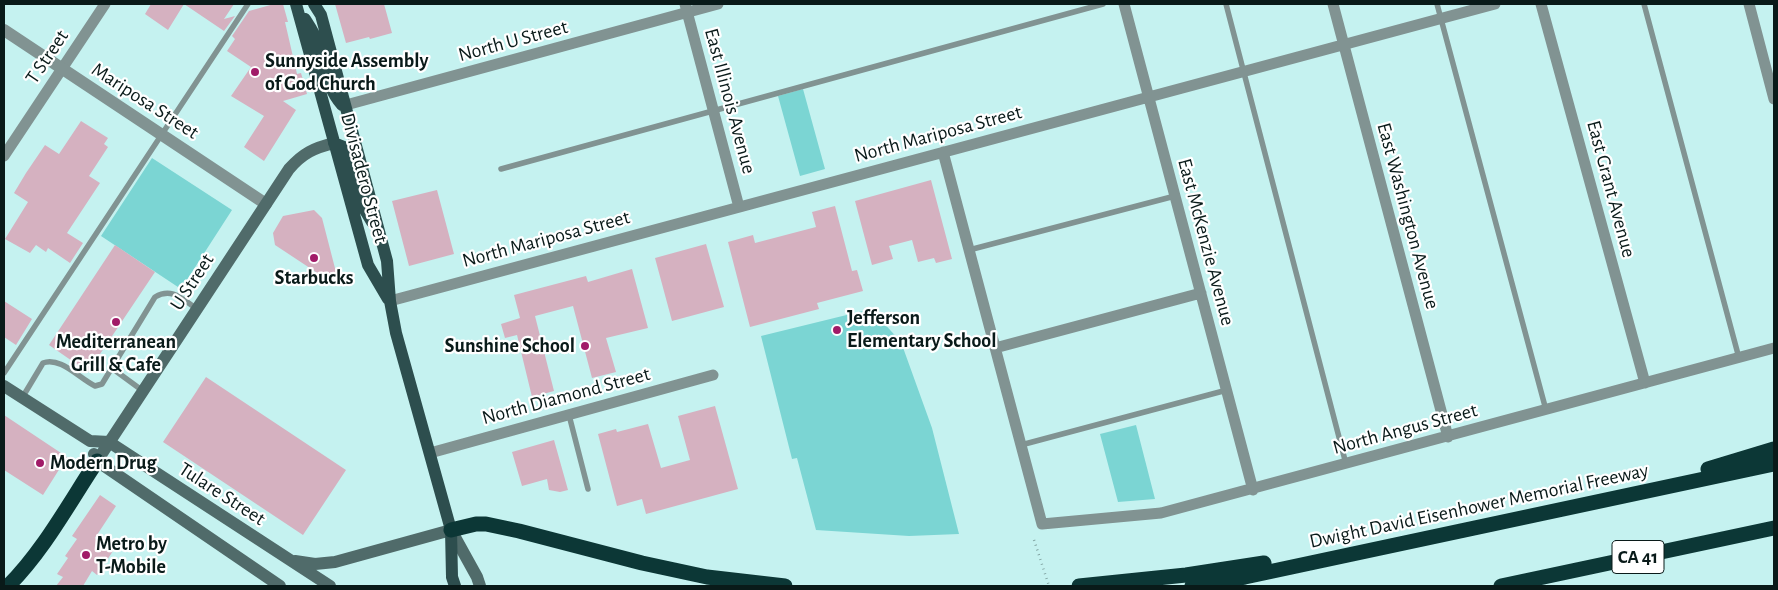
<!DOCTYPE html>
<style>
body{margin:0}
#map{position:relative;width:1778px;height:590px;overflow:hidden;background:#c5f2f0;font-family:"Alegreya Sans",sans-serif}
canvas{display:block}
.frame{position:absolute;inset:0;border:5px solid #091a19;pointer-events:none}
</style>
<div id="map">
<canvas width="1778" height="590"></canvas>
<div class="frame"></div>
</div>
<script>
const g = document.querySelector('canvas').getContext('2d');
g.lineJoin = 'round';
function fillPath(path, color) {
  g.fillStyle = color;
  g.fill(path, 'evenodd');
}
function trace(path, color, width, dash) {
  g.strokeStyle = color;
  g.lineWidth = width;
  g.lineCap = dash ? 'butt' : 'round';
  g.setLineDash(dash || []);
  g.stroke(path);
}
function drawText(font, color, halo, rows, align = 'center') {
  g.font = font + ' "Alegreya Sans",sans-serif';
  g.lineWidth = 4.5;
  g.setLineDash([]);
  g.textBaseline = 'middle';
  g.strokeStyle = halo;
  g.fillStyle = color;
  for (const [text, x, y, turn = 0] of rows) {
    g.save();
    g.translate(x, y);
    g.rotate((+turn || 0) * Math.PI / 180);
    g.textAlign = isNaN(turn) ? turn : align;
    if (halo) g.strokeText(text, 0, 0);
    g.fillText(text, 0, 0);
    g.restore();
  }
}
fillPath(new Path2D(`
 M803,89L825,169L800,176L778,96Z
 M152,158L232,210L181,289L101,236Z
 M871,309L901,342L932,428L959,534L909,536L816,530L797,458L792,459L761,336Z
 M1136,425L1155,499L1118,502L1100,434Z`), '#7bd5d3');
fillPath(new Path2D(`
 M151,4H234L224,19L235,16L224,31L184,4L168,30L145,14Z
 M274,4H283L288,22H285L297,74L301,73L307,94L283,101L296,110L264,161L244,147L264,116L231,96L251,67L227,51L235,39L232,36L249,11Z
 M335,4H384L392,33L370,39L369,37L346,43Z
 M81,121L108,138L104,144L108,147L89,176L100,183L67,233L83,243L70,263L48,248L46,252L36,245L30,253L5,239L28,202L14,193L26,173L45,145L59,154Z
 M931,180L952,259L936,263L934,258L918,262L912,240L889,246L893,259L872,265L855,201Z
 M437,190L454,254L409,266L392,201Z
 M835,206L852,271L857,270L863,291L817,303L819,309L750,327L728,242L753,235L755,243L816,227L812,212Z
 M314,210L322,218L336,272L331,282L275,245L273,233L283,216Z
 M706,244L724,307L672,321L655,258Z
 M115,245L155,272L88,372L49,345Z
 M632,269L648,328L606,338L616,372L592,378L573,306L535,316L554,391L532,397L517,335L505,338L501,324L520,318L514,295L586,276L588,282Z
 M4,301L32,319L16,345L4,337Z
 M206,377L346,470L303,535L163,442Z
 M715,406L738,489L646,514L642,499L617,506L598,434L616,429L617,432L648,424L661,468L690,460L678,416Z
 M4,415L67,457L43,495L4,470Z
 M554,440L568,490L560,492L549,490L547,479L522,486L512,452Z
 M100,495L116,506L95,538L113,551L97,575L92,571L83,586H56L63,577L57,574L68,558L65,556L77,539L72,536Z`), '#d5b1c0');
trace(new Path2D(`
 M1034,540L1049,586`), '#7ea09e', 2.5, [1, 4]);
trace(new Path2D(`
 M1226,4L1346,464
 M1437,4L1546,410
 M1644,4L1739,358
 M501,169L1103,4
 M969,250L1175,196
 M113,369L143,391
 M4,373L248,4
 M22,398L43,363C60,356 80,379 95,386L102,384L155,297C172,287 182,299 197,309
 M569,415L588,489
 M1021,445L1227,390`), '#819392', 5.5);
trace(new Path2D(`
 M685,4L739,207
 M1124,4L1253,490
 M1333,4L1448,437
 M1541,4L1645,383
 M1749,4L1774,99
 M346,105L718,4
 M943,152L1042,524L1161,513L1774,348
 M4,156L105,4
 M390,301L1495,4
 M995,348L1201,293
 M430,453L713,375`), '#819392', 11);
trace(new Path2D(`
 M4,30L266,204`), '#819392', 12);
trace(new Path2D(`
 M4,386L90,441L109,442L330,586
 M94,454L97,461L280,586
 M97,461L289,169C303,153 314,148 334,143
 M295,561L315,564L335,562L451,530L477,577L480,586`), '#506b6a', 12);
trace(new Path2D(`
 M296,4L368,265L388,299
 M314,4L321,15L387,261L390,301L396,333L451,530L452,577L455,586
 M305,19C309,25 312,30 315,36C325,59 324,85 342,105H345
 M334,143L344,147L347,152L359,200L372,222`), '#2d4e4e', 12);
trace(new Path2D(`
 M1708,469L1774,449
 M451,530L476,524H486L519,531L642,563L707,577L785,586
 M8,586C44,550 69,503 97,461
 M1079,586L1186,575L1264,563
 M1192,586L1245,577L1774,464
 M1501,586L1774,528`), '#0c3736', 15);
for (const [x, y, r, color] of [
 [255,72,5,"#a11b68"],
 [314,258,5,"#a11b68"],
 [116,322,5,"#a11b68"],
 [837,330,5,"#a11b68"],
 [585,346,5,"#a11b68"],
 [40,463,5,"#a11b68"],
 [86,555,5,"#a11b68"]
]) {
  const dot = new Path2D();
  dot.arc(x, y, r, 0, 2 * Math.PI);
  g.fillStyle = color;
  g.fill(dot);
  trace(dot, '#fff', 2);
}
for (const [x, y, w] of [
 [1638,557,52]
]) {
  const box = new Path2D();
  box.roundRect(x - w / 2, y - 16.5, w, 33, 4);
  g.fillStyle = '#fff';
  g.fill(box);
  trace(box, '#091a19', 1);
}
drawText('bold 19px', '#091a19', null, [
 ["CA 41",1638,557]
]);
drawText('20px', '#091a19', '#fff', [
 ["North U Street",513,41,-15],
 ["T Street",47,57,-56],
 ["Mariposa Street",145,101,33],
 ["East Illinois Avenue",730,101,75],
 ["North Mariposa Street",938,134,-15],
 ["Divisadero Street",364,178,75],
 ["East Grant Avenue",1611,189,75],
 ["East Washington Avenue",1408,216,75],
 ["North Mariposa Street",546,239,-15],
 ["East McKenzie Avenue",1206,242,75],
 ["U Street",192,282,-57],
 ["North Diamond Street",566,396,-15],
 ["North Angus Street",1405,429,-15],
 ["Tulare Street",222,494,33],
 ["Dwight David Eisenhower Memorial Freeway",1479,506,-12]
]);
drawText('bold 20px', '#091a19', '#fff', [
 ["Sunnyside Assembly",265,61],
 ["of God Church",265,84],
 ["Starbucks",314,278,"center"],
 ["Jefferson",847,318],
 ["Elementary School",847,341],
 ["Mediterranean",116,342,"center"],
 ["Grill & Cafe",116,365,"center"],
 ["Sunshine School",575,346,"right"],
 ["Modern Drug",50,463],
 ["Metro by",96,544],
 ["T-Mobile",96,567]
], 'left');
</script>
